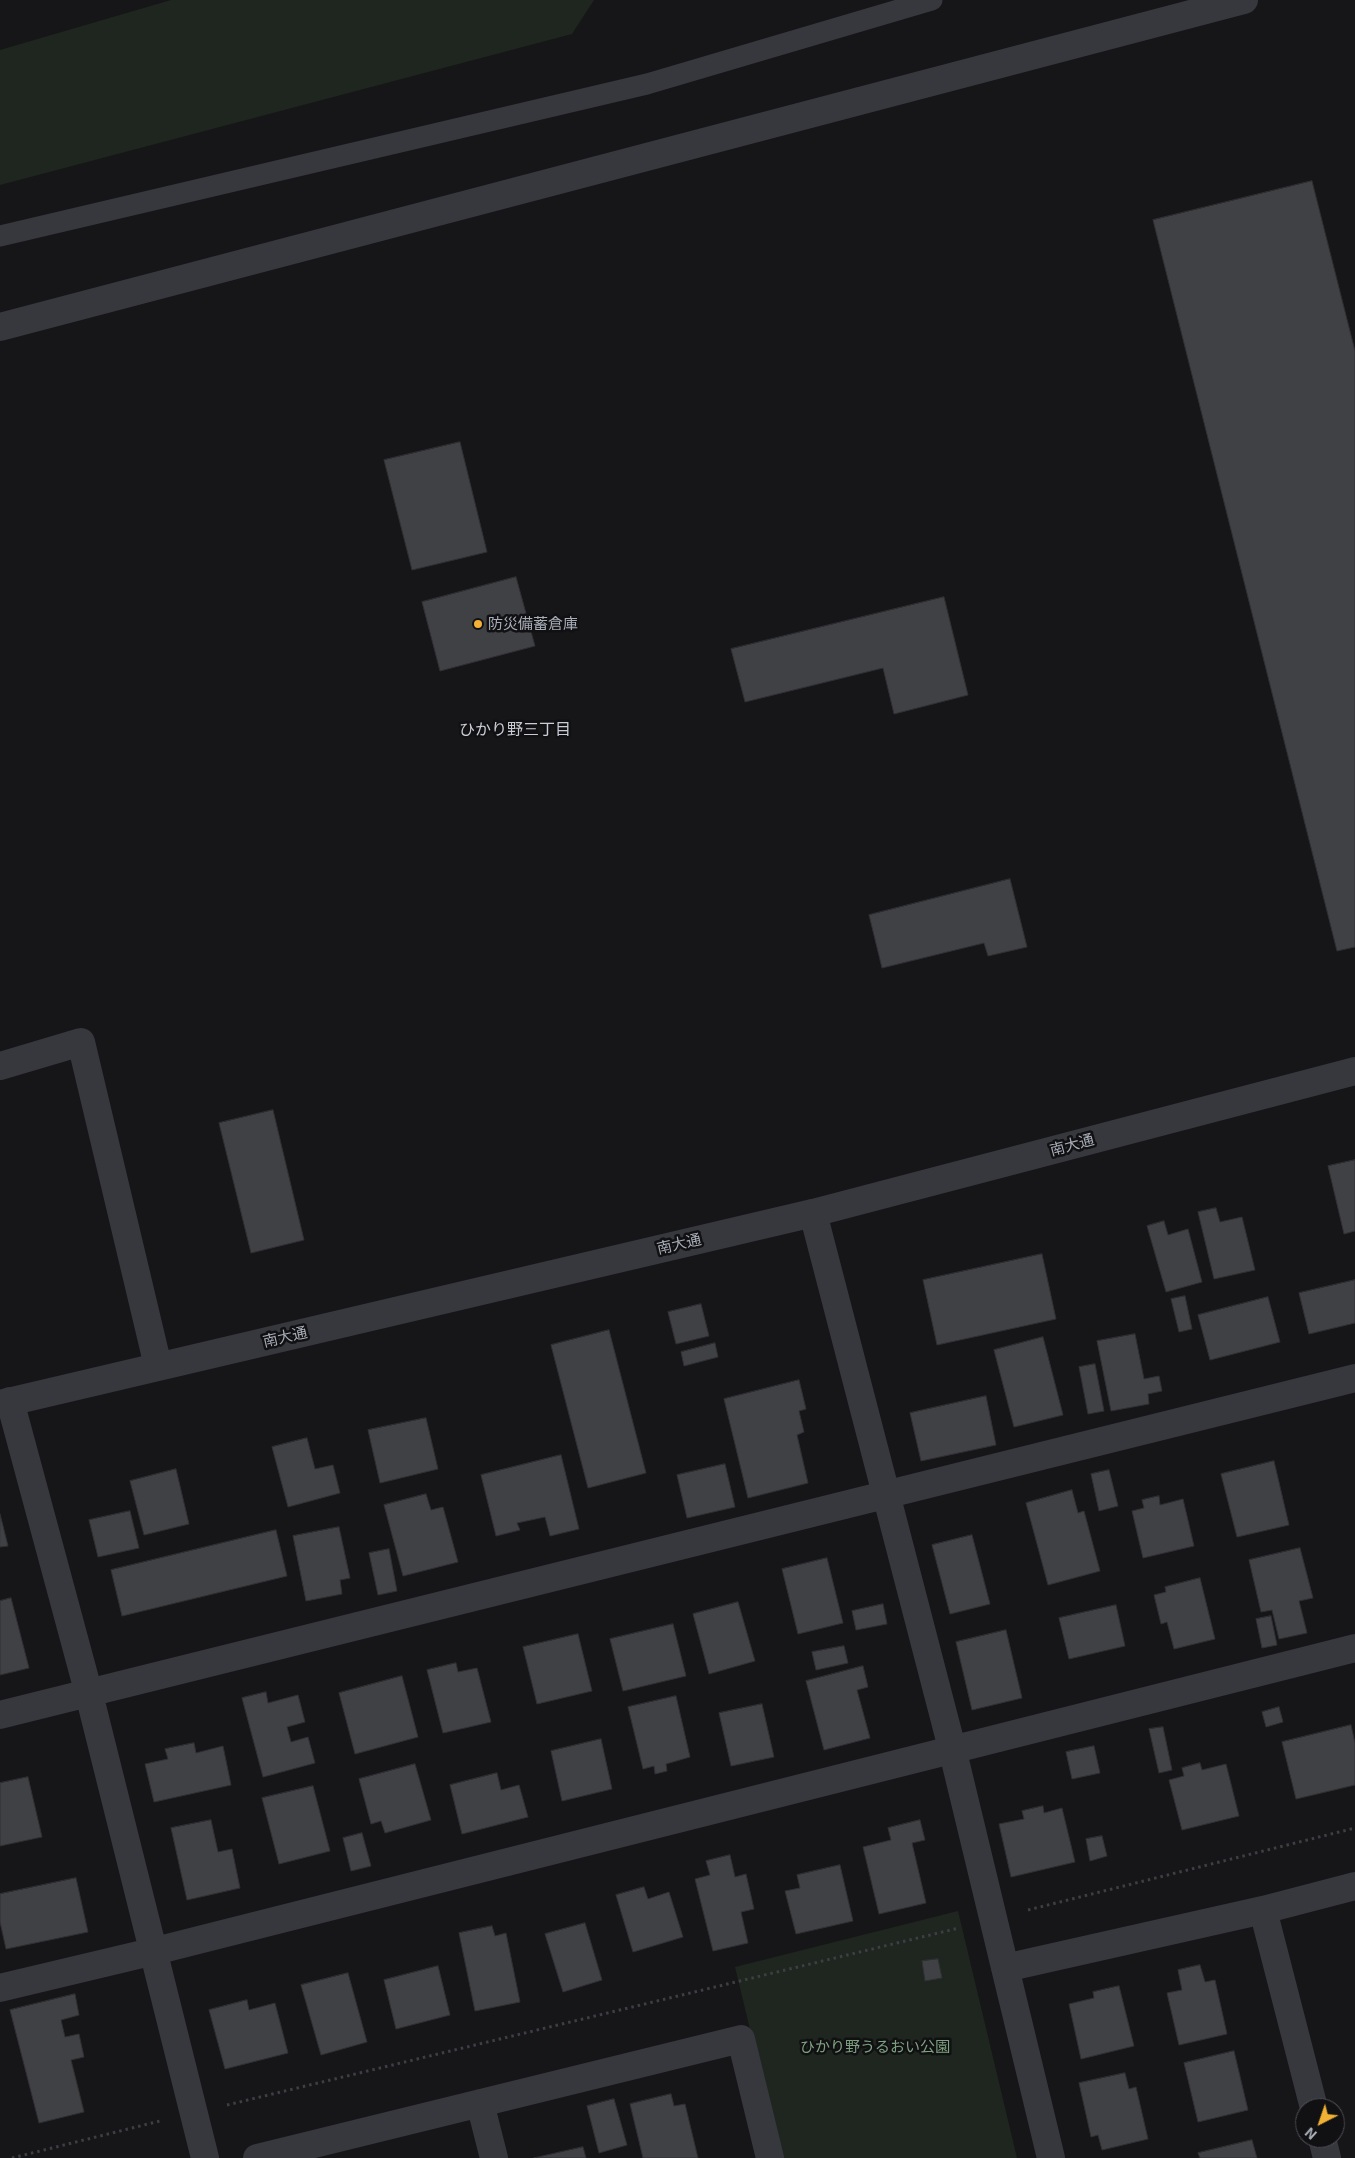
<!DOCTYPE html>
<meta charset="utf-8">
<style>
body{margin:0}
#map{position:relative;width:1355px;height:2158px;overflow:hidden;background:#161618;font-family:"Exo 2",sans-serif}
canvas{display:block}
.north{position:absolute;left:1295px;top:2098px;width:50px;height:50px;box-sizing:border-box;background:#111113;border:1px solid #4d4f55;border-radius:50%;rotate:221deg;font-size:14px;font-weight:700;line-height:20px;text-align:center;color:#a8adb8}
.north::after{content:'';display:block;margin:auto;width:18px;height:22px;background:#f2b134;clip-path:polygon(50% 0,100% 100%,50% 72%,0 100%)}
</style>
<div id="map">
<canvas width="1355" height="2158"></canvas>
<div class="north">N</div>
</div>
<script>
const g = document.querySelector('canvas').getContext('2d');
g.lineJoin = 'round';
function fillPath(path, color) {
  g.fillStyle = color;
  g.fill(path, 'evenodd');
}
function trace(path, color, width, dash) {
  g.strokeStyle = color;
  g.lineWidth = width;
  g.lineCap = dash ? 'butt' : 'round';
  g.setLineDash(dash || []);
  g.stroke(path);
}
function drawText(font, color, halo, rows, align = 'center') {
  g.font = font + ' "Exo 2","Noto Sans JP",sans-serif';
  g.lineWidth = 5;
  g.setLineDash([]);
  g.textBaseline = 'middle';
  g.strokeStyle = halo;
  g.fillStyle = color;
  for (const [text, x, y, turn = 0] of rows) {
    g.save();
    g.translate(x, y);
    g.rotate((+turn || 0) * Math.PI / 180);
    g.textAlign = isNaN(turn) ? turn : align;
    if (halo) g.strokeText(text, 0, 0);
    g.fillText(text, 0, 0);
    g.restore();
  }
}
fillPath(new Path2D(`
 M171,0H594L572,34L0,185V50Z
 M958,1911L1017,2158H781L735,1967Z`), '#1e261f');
const building = new Path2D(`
 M1312,181L1355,351V947L1337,951L1153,220Z
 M460,442L487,552L412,570L384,460Z
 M516,577L535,646L440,671L422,602Z
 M944,597L968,695L894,714L883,668L745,702L731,649Z
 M1010,879L1027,947L988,956L984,943L882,968L869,915Z
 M273,1110L304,1240L251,1253L219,1123Z
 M1355,1160V1231L1344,1234L1328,1166Z
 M1216,1208L1220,1222L1242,1217L1255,1270L1214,1279L1198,1212Z
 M1164,1221L1168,1235L1188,1229L1202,1282L1166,1292L1147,1226Z
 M1042,1254L1056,1319L937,1345L923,1280Z
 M1355,1280V1323L1309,1334L1299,1293Z
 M1185,1296L1192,1329L1179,1332L1171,1299Z
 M1268,1297L1280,1342L1210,1360L1198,1315Z
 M701,1304L709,1336L676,1344L668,1312Z
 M609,1330L646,1473L588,1488L551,1345Z
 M1135,1334L1144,1379L1159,1376L1162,1391L1148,1394L1149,1404L1111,1411L1097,1341Z
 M1043,1337L1063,1415L1014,1427L994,1350Z
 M715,1343L718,1357L684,1366L681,1352Z
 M1095,1364L1104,1411L1088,1414L1079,1367Z
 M799,1380L806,1409L799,1411L804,1432L797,1435L808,1483L748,1498L724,1399Z
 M986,1396L996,1445L921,1461L910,1413Z
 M426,1418L438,1469L380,1483L368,1430Z
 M307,1438L315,1469L333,1465L340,1493L288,1507L272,1447Z
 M561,1455L579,1529L550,1536L545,1517L517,1523L520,1530L496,1536L481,1475Z
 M1274,1461L1289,1525L1237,1537L1221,1474Z
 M725,1464L735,1507L687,1518L677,1475Z
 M176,1469L189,1524L144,1535L130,1481Z
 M1109,1470L1118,1506L1099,1511L1091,1474Z
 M1072,1490L1078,1513L1084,1511L1100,1571L1048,1585L1026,1503Z
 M426,1494L431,1510L443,1507L458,1562L403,1576L384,1505Z
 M1159,1496L1160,1505L1183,1499L1194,1546L1143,1558L1132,1511L1144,1508L1142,1500Z
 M130,1511L139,1548L98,1557L89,1520Z
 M0,1514L8,1546L0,1547Z
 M339,1527L350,1578L340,1580L342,1594L306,1601L293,1536Z
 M276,1530L287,1576L122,1616L111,1570Z
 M972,1535L990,1604L950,1614L932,1545Z
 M1300,1548L1313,1598L1299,1601L1307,1633L1279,1639L1272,1610L1261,1612L1249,1560Z
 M389,1549L397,1591L378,1595L369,1553Z
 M827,1558L843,1623L798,1634L782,1569Z
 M1200,1578L1215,1639L1174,1649L1167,1622L1161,1624L1154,1595L1166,1592L1165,1587Z
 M11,1598L29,1668L0,1675V1601Z
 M738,1602L755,1661L709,1674L693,1614Z
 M883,1604L887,1624L856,1630L852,1611Z
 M1116,1605L1125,1646L1069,1659L1059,1618Z
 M1271,1616L1277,1645L1262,1648L1256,1619Z
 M673,1624L686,1676L623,1691L610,1639Z
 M1006,1630L1022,1698L972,1710L956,1642Z
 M578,1634L592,1691L537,1704L523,1647Z
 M844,1646L848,1663L816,1670L812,1652Z
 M456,1663L458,1672L477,1668L491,1722L443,1733L427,1670Z
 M863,1666L868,1687L857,1690L870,1738L824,1750L806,1681Z
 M402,1676L418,1737L355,1754L339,1693Z
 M266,1692L268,1703L298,1695L305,1722L287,1727L291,1742L308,1737L315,1763L263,1777L242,1698Z
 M676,1696L690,1757L666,1764L667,1771L655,1774L654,1766L643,1769L628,1707Z
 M762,1704L774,1757L731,1766L719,1713Z
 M1279,1707L1283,1722L1266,1727L1262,1712Z
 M1351,1725L1355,1743V1785L1296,1799L1282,1742Z
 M1163,1727L1172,1770L1159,1773L1149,1729Z
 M601,1739L612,1789L562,1801L551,1751Z
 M194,1743L196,1753L223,1746L231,1785L154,1802L145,1764L168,1759L165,1749Z
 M1094,1746L1100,1773L1072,1779L1066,1752Z
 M1200,1763L1202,1770L1226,1764L1239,1816L1182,1830L1169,1780L1184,1776L1182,1768Z
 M415,1764L431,1820L385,1833L381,1821L371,1824L359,1779Z
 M497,1773L501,1790L519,1785L528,1817L462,1834L450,1785Z
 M28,1777L42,1837L0,1846V1783Z
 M313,1786L330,1851L279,1864L262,1798Z
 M1043,1806L1044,1813L1062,1808L1075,1862L1011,1877L999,1824L1024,1819L1022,1811Z
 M211,1820L218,1852L232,1849L240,1888L187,1900L171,1828Z
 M920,1820L925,1840L912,1843L926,1903L879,1914L863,1847L891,1840L888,1828Z
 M362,1833L371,1866L351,1871L343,1838Z
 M1102,1836L1107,1856L1090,1861L1086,1839Z
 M730,1855L735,1877L746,1874L754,1909L741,1912L748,1943L713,1951L695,1879L710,1875L706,1861Z
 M840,1865L853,1921L796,1934L785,1891L800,1888L797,1875Z
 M76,1878L88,1932L6,1949L0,1922V1894Z
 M644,1887L648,1899L669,1892L683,1937L633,1952L616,1895Z
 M585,1923L602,1980L563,1992L545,1934Z
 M492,1926L495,1936L506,1933L520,2002L475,2011L459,1933Z
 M938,1959L942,1978L925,1981L922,1961Z
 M1200,1965L1205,1982L1215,1980L1227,2034L1179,2045L1167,1993L1182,1990L1178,1970Z
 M438,1966L450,2015L396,2029L384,1980Z
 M348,1973L367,2042L321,2055L301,1985Z
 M1119,1986L1134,2046L1081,2059L1069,2004L1094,1998L1093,1992Z
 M75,1994L79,2015L61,2020L65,2037L79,2034L84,2057L71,2060L84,2112L39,2123L10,2010Z
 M247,2000L249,2010L275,2003L288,2053L225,2069L209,2010Z
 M1234,2051L1248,2110L1198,2122L1184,2063Z
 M1125,2073L1129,2089L1136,2087L1148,2139L1102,2150L1098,2135L1091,2137L1079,2083Z
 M671,2094L674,2106L685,2104L698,2158H643L630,2104Z
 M614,2099L627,2145L599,2153L587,2106Z
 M1252,2140L1257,2158H1200L1198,2153Z
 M583,2147L586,2158H534Z`);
fillPath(building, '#404145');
trace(building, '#303034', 1);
trace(new Path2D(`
 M1028,1910L1355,1828
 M227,2105L959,1928
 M12,2158L160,2121`), '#3d3f44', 3, [2.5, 4]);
trace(new Path2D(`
 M0,236L647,84L932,0`), '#37383d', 21);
trace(new Path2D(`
 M0,327L1244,0
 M0,1066L81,1042L158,1366
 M813,1213L952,1748L1051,2158
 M10,1401L89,1694L205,2158
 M0,1715L1355,1378
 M1263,1910L1314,2108
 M1005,1968L1263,1910L1355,1886
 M0,1988L155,1951L1355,1648
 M480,2103L494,2158
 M1322,2138L1327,2158
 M257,2158L741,2039L770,2158`), '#37383d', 28);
trace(new Path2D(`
 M0,1404L813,1213L1355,1071`), '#37383d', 28);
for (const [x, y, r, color] of [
 [478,624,5,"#f2b134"]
]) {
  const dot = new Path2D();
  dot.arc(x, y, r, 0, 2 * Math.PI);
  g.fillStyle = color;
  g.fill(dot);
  trace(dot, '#111113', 2);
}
drawText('15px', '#a8adb8', '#111113', [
 ["防災備蓄倉庫",488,624]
], 'left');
drawText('15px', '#a8adb8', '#111113', [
 ["南大通",1072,1145,-15],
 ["南大通",679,1244,-13],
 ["南大通",285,1337,-13]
]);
drawText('15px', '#7fa381', '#111113', [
 ["ひかり野うるおい公園",875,2047]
]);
drawText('16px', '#c9ccd4', '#111113', [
 ["ひかり野三丁目",515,730]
]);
</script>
